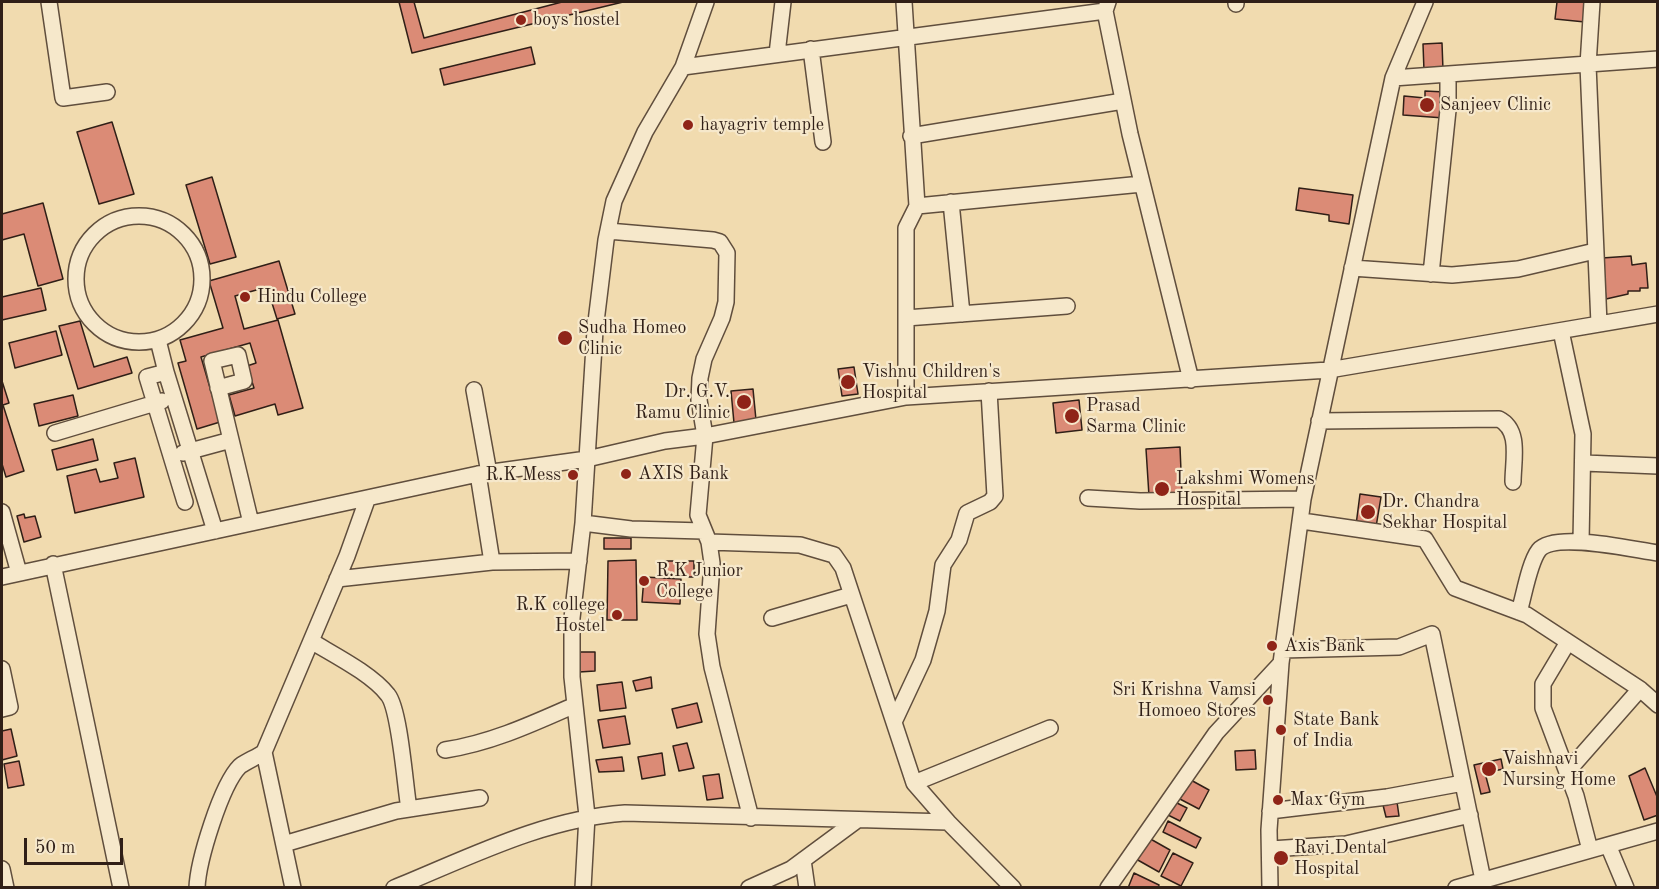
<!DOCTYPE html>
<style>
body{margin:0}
#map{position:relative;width:1659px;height:889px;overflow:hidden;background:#f1dbaf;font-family:"Old Standard TT",serif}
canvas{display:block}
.frame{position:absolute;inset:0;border:3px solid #301f17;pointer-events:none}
.scale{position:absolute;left:24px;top:838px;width:99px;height:27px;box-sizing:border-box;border:3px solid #301f17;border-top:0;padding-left:8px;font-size:18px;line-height:21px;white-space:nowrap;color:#301f17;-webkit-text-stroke:4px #f6e8cb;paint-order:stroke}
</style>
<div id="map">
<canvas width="1659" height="889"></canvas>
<div class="frame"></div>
<div class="scale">50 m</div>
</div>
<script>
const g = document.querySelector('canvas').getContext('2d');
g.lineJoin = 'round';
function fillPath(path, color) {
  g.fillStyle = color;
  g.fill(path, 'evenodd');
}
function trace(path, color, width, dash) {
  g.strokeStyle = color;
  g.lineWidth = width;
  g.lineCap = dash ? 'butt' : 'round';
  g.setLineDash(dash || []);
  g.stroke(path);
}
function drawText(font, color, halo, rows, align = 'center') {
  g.font = font + ' "Old Standard TT",serif';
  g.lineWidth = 4.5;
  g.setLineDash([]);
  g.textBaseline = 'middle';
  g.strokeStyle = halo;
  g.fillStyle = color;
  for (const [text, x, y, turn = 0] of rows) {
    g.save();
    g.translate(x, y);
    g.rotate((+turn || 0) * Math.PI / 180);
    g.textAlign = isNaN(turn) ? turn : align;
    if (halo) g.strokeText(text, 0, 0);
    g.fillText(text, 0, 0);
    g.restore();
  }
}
const building = new Path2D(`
 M399,2H414L424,38L562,2H623L412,53Z
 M1557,2H1587L1585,22L1555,19Z
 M1442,43L1443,70L1424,71L1423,44Z
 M531,47L535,64L444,85L440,69Z
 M1425,91L1445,92L1444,118L1403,115L1404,96L1425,98Z
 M112,122L134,194L99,204L77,132Z
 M212,177L236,257L210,264L186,185Z
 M1299,188L1353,195L1349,224L1329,221V215L1296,210Z
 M43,203L63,279L38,286L24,234L2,240V214Z
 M1631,256L1632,265L1646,263L1648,288H1640V291H1628V294L1606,299L1602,258Z
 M279,261L295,314L277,319L267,287L235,296L244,329L278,320L303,408L278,415L275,404L235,416L229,395L254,388L247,366L256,363L250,343L201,357L220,422L197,429L178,363L186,361L180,340L223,328L209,281Z
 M41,288L46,310L2,320V297Z
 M80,321L94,367L127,357L132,373L78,389L59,326Z
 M56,331L62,355L15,368L9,343Z
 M854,367L858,394L842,396L838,369Z
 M2,381L9,403L3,405L24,471L6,477L2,464Z
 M753,389L756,420L734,423L731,391Z
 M73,395L78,416L39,426L34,404Z
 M1079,400L1082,430L1056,433L1053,403Z
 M93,439L98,460L57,470L52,450Z
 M1180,447L1182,495L1149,496L1146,449Z
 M135,458L144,497L75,513L67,476L96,469L100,482L118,478L114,463Z
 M1360,494L1381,497L1376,527L1356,525Z
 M24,514L25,518L35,516L41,537L24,542L17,516Z
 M604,538H631V549H604Z
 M636,560L637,620H607L608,561Z
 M663,561H694V577H663Z
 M644,577L681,579L680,604L642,602Z
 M579,652H595V671L579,672Z
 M651,677L652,688L636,691L633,681Z
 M622,682L626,708L600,711L597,685Z
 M697,703L702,722L677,728L672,709Z
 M625,716L630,744L603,748L598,720Z
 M11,729L17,756L2,760V731Z
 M687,743L694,768L679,771L673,746Z
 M1255,750L1256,769L1236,770L1235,751Z
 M662,753L665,775L642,779L638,757Z
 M622,757L624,771L599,772L596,760Z
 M1501,759L1503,769L1485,773L1490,792L1481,794L1474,765Z
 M19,761L24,785L8,788L4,764Z
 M1645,768L1658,799V815L1644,820L1629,776Z
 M719,774L723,798L707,800L703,776Z
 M1189,779L1209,790L1199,809L1178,798Z
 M1396,795L1399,816L1386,817L1382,801Z
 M1173,801L1187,808L1180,821L1166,814Z
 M1168,821L1201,838L1196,848L1163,832Z
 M1147,837L1170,850L1159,872L1136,859Z
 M1173,853L1193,863L1181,886L1161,876Z
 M1134,873L1159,885L1158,888H1128Z`);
fillPath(building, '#db8b76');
trace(building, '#301f17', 1.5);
const minor = new Path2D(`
 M49,2L63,98L107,92
 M904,2L917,206
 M1108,2L1105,11L1130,134L1191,380
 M1236,2V4
 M1592,2L1588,65L1599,324
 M811,49L823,142
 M777,54L783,2
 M683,67L1105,11
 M1393,78L1658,59
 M911,136L1123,101
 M951,202L962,314
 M76 279a63 63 0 1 1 126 0a63 63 0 1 1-126 0Z
 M608,231L713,240L720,242L727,253L726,302L722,318L704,359L700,378L699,400L705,436L698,515L709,542L712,563L707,634L712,667L751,818
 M1352,268L1452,275L1518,269L1595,251
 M1431,274L1448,110V75
 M906,318L1067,306
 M1561,331L1583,434L1581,542
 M158,340L166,372
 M218,388L244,381L238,355L212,361L251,523
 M474,390L489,473
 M906,397V228L917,206L1142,184
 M1319,421L1499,419C1521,430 1513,460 1513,482
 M55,433L162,401
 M183,453L231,440
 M1584,463L1658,466
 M478,474L492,562
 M1088,498L1140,501L1303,499
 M185,502L147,377L166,372L215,531
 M2,512L19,573
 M1302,521L1425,539L1455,588L1527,615L1640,689L1658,705
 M583,523L631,529L703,531
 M709,542L800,545L834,555L843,568L914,783L948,822
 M53,564L121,888
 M2,577L478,474L587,459L665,441L705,436L906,397L1329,370L1658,314
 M337,579L492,562L579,561
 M1519,612C1524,596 1529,563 1539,550C1555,531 1634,550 1658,553
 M772,618L851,595
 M311,641C334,655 372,674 388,695C400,710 405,786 409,809
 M1568,642L1543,684V708L1576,796L1590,850
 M1282,650L1399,647L1432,634L1483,880
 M2,669L10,707L2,709
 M894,722L923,660L937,611L943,565L959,540L967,513L990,502L995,496L989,391
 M445,750C491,743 532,724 575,705
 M1567,772L1640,689
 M914,783L1050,728
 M1270,811L1387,797L1463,783
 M284,844L396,811L480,798
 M1608,845L1626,888
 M1271,849L1346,844L1470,815
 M803,860L807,888
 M2,869L6,888
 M197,888C198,861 221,785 240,766C247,761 257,757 264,752
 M293,888L264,752L347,556L367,500
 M394,888C470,857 543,819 625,813L948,822L1013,888
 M583,888L587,816L572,677V618L583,523L595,330L606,240L614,201L645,132L683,67L706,2
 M749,888L791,869L856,821
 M1108,888L1216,733L1281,663
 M1270,888L1269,830L1281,663L1303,499L1393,78L1425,2
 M1456,888L1658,831`);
trace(minor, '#604e3d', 18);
trace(minor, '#f6e8cb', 15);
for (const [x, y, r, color] of [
 [521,20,6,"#8f2418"],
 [1427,105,8,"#8f2418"],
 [688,125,6,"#8f2418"],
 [245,297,6,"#8f2418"],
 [565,338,8,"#8f2418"],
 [848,382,8,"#8f2418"],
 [744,402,8,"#8f2418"],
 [1072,416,8,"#8f2418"],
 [626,474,6,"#8f2418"],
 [573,475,6,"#8f2418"],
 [1162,489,8,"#8f2418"],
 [1368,512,8,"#8f2418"],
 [644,581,6,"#8f2418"],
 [617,615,6,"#8f2418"],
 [1272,646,6,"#8f2418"],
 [1268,700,6,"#8f2418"],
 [1281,730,6,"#8f2418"],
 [1489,769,8,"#8f2418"],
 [1278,800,6,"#8f2418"],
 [1281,858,8,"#8f2418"]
]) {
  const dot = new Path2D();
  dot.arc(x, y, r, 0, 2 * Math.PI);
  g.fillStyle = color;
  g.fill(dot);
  trace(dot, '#f6e8cb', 2);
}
drawText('18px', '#301f17', '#f6e8cb', [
 ["boys hostel",533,20],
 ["Sanjeev Clinic",1440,105],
 ["hayagriv temple",700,125],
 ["Hindu College",257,297],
 ["Sudha Homeo",578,328],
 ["Clinic",578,349],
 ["Vishnu Children's",862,372],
 ["Hospital",862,393],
 ["Dr. G.V.",730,392,"right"],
 ["Ramu Clinic",730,413,"right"],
 ["Prasad",1086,406],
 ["Sarma Clinic",1086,427],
 ["AXIS Bank",638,474],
 ["R.K Mess",561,475,"right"],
 ["Lakshmi Womens",1176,479],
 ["Hospital",1176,500],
 ["Dr. Chandra",1382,502],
 ["Sekhar Hospital",1382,523],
 ["R.K Junior",656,571],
 ["College",656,592],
 ["R.K college",605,605,"right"],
 ["Hostel",605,626,"right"],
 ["Axis Bank",1284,646],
 ["Sri Krishna Vamsi",1256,690,"right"],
 ["Homoeo Stores",1256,711,"right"],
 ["State Bank",1293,720],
 ["of India",1293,741],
 ["Vaishnavi",1502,759],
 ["Nursing Home",1502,780],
 ["Max Gym",1290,800],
 ["Ravi Dental",1294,848],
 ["Hospital",1294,869]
], 'left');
</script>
